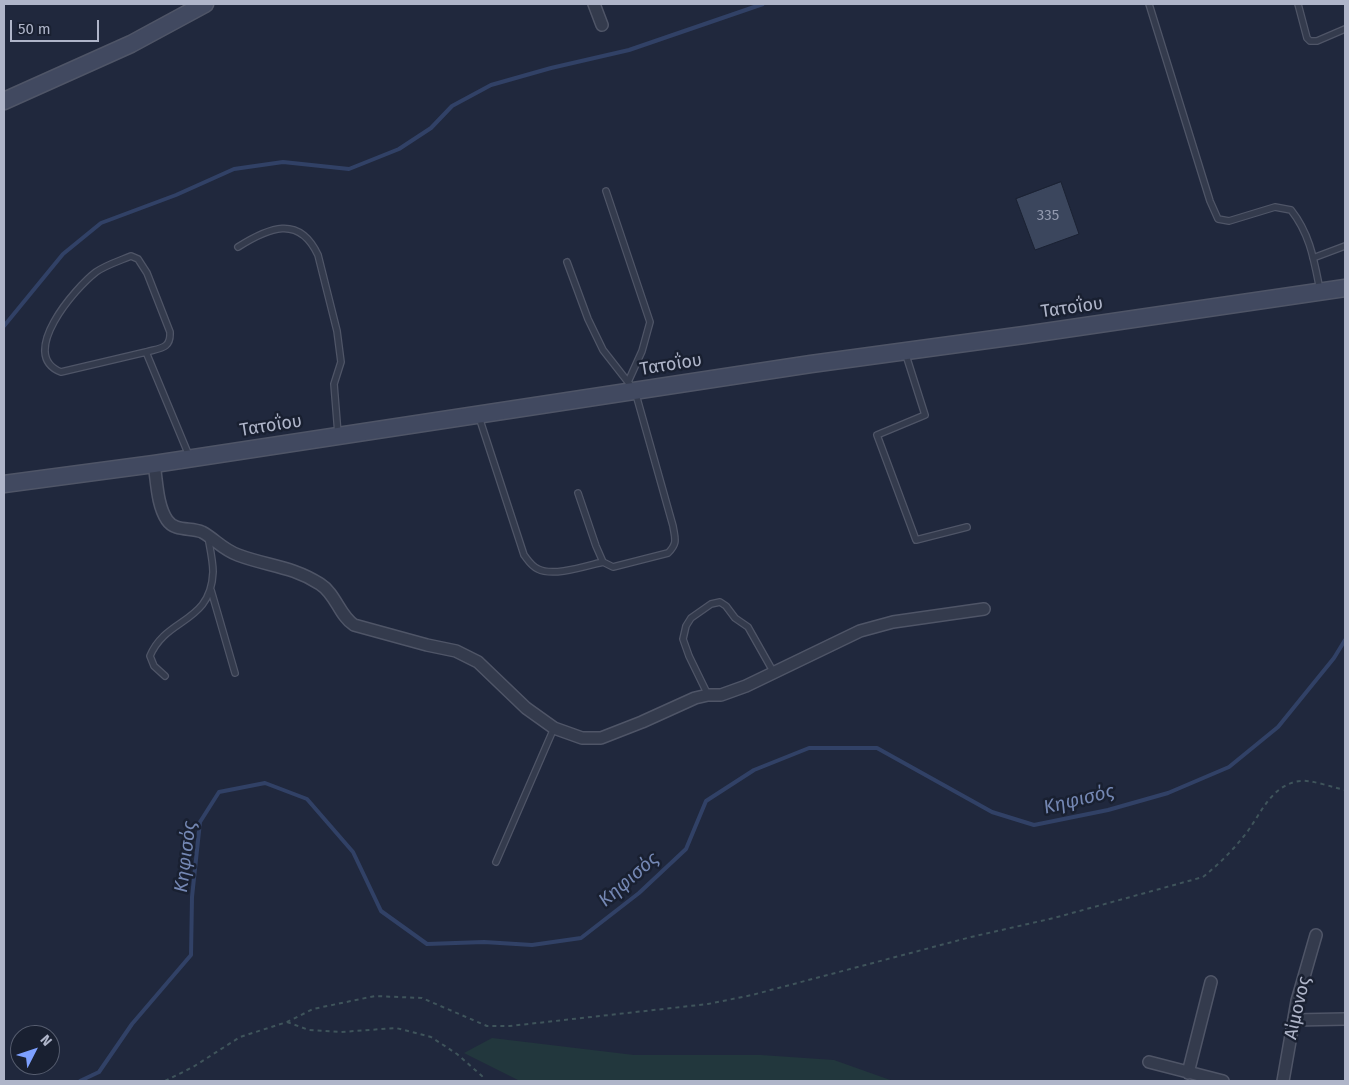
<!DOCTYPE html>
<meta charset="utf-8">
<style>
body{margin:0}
#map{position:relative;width:1349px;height:1085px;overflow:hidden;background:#20283d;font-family:"Fira Sans",sans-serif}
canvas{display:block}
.frame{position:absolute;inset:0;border:5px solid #afb5c9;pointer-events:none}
.north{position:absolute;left:10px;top:1025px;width:50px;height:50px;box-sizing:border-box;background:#192031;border:1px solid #555c6e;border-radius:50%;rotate:49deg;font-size:14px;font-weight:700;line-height:20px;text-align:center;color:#afb5c9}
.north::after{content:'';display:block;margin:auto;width:18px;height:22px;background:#7da0ff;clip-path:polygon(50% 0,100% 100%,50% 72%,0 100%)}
.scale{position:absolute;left:10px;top:20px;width:89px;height:22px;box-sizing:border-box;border:2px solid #afb5c9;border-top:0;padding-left:6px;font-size:15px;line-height:18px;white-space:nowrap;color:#afb5c9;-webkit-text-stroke:4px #192031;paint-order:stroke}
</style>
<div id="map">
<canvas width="1349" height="1085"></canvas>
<div class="frame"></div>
<div class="north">N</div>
<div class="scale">50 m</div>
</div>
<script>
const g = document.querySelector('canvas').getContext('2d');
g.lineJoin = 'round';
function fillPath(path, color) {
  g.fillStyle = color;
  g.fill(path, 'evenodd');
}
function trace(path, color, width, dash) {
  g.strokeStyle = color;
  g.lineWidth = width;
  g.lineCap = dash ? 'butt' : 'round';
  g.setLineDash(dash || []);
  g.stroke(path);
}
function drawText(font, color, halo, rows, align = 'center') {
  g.font = font + ' "Fira Sans",sans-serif';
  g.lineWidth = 5;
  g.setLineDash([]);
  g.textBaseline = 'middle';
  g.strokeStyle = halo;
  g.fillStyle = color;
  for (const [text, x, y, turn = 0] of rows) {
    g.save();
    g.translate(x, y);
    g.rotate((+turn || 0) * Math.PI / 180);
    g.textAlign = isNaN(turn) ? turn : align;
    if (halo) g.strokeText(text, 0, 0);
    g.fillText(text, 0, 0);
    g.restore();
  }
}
fillPath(new Path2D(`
 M492,1038L634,1055H761L834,1060L893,1081H520L464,1053Z`), '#22373d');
trace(new Path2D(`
 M4,326L63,254L101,223L176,195L234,169L283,162L349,169L399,149L431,128L452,106L491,85L551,68L629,50L763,4
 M80,1081L99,1072L132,1024L191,955L192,897L200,822L219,792L265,783L307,799L353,852L381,911L427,944L484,942L532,945L581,938L639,893L686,849L706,801L754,770L809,748H877L992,812L1034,825L1108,810L1168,793L1229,767L1278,727L1334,658L1345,640`), '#314166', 4);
const building = new Path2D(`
 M1061,182L1079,234L1035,250L1016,199Z`);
fillPath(building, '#3b465d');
trace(building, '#1b2233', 1);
const lane = new Path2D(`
 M1149,4L1210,201L1218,219L1229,221L1275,207L1291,210C1310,234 1314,260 1320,290
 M1298,4L1307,38L1310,41H1317L1345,29
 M606,191L650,322L642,351L628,382
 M238,247C268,228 299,214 318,255L337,331L341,362L334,384L338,434
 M1313,258L1345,246
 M567,262L588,319L603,350L635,391L673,526C675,539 678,543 668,553L613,567L603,562L596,546L578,493
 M146,352L61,372C17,355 75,288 96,272C106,265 119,261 131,256L138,259L147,273L170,332C171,349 160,348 146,352L190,458
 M905,352L925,415L877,435L916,540L967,527
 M479,417L524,555C528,560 531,566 538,569C553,577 586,566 603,562
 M211,590L235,673
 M165,676L154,666L150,656C166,617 211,624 213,572C213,561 210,548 208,537
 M708,695L689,656L683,639L686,626L691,618L711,604L720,602L726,606L735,618L748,627L774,673
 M496,862L554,728`);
const street = new Path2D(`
 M594,4L602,25
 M154,464C157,482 157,505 167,520C175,532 191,527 202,532C215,539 222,549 238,555C267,566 292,566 320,584C336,594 339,615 354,625L427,645L456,651L478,662L526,708L554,728L582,738H601L642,722L695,698L708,695H721L746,686L860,631L893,622L984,609
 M1294,1020L1345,1019
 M1149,1062L1223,1081
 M1188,1073L1211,982
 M1283,1081L1297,1001L1316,935`);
const secondary = new Path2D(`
 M4,101L131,44L205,4
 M4,484L154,464L811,364L1024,335L1345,288`);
trace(lane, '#4f5567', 8);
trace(street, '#4f5567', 14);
trace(secondary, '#4f5567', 19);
trace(new Path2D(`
 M287,1022L309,1030L341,1032L396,1028L431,1037L457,1054L482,1076L484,1081
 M165,1081L193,1067L240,1037L287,1022L313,1009L375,996L422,998L487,1026H510L708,1004L752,995L971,937L1054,918L1203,877C1218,865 1232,851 1244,836C1261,815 1270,785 1300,781C1309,779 1335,788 1345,790`), '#3f545b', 2, [4, 4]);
trace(lane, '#343b4d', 5.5);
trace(street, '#343b4d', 11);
trace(secondary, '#414960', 16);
drawText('15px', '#9299ae', null, [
 ["335",1048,216]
]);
drawText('18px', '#afb5c9', '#192031', [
 ["Τατοΐου",1072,308,-8],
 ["Τατοΐου",671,365,-9],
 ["Τατοΐου",271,426,-9],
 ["Αίμονος",1298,1008,-77]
]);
drawText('italic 19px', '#7487b3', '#192031', [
 ["Κηφισός",1079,800,-14],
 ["Κηφισός",186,857,-83],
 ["Κηφισός",629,880,-41]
]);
</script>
